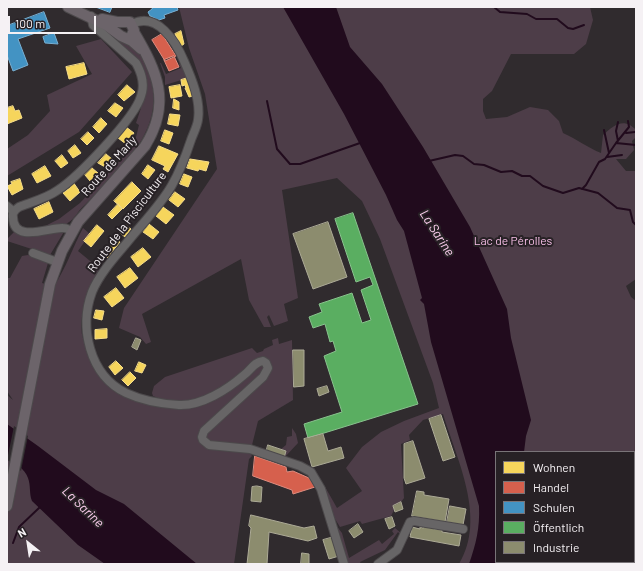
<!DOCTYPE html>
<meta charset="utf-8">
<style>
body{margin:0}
#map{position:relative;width:643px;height:571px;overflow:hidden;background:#302b2e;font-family:Barlow,sans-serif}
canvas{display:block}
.frame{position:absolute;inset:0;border:8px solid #f5f1f4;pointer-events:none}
.legend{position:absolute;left:495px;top:451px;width:140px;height:112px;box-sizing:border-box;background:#272125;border:1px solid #797478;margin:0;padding:5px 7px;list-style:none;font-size:12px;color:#f5f1f4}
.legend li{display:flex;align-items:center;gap:8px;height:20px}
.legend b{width:20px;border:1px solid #797478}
.north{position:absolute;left:8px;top:523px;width:40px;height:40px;-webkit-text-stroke:3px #272125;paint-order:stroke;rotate:330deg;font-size:11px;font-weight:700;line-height:16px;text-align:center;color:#f5f1f4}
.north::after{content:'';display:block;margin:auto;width:14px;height:18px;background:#f5f1f4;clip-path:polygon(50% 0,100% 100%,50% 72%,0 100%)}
.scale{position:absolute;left:8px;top:16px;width:88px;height:18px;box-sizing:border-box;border:2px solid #f5f1f4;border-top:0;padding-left:5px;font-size:12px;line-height:14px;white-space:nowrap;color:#f5f1f4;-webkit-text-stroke:3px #272125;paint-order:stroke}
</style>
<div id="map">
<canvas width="643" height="571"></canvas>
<div class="frame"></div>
<ul class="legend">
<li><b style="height:11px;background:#f6d55c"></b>Wohnen</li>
<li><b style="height:11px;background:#d6604d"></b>Handel</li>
<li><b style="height:11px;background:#4393c3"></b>Schulen</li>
<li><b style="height:11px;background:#5aae61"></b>Öffentlich</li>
<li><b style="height:11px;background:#8c8c6e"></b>Industrie</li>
</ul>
<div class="north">N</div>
<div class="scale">100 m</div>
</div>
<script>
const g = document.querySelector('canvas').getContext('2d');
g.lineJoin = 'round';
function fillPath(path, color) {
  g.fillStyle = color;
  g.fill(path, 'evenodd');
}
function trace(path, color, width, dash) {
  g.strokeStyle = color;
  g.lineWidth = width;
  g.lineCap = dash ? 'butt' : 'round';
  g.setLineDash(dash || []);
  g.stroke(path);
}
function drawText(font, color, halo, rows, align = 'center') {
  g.font = font + ' Barlow,sans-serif';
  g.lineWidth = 4;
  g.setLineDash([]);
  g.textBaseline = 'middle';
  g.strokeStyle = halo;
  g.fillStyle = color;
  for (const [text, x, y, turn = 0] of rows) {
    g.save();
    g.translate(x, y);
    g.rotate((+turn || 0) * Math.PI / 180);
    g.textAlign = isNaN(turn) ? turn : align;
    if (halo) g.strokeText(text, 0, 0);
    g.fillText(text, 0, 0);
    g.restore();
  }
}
fillPath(new Path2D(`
 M179,7H590L593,20L586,44L574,54H511L492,91L483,99V111L486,119L507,117L530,107L548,110L559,121L563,133C577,139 588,148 601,153L603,135C614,125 624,117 636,130L635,138L632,141L634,150L626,159H616L626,171H636V279L626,286L631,297L636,301V564H459C487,518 457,460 443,414L423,420L409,435L410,440L401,444L404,498L401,502L393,506L394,510L391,516L362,524L360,521L340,527L332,514L324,485L337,508L362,491L346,468L362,447L381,432L404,421L439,408L433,383L380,239L362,201L337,178L282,190L298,298L284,304L288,321L274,326L269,315L267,317L271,327H264L249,300L241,259L142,314L151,342L146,344L140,337L119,328L124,308L217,169L205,94L189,48ZM496,452H634V562H496Z
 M101,30H106C115,35 126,40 134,47C143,55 149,69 151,79C166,135 113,175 79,211C67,229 57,227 37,230L59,219L80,203L124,156L136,137L139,125L136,123L141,108L142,70Z
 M101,39L132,72L79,132L7,176V149L28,135L50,111L47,95L92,74L76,46Z
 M160,63H161L166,74L181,68L179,64L181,63L188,78L165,85V77Z
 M83,228L90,234L78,251L101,270C88,292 73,323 87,348C95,363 105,376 114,390L121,395L157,403L158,398L153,396L152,393L154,386L165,377L252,348L257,353L263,351L264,349L273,345L272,340L278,338L279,344L292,340L293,400L258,421L250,453L252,456L249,459L234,564H7V395L13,400L7,391V278H10L22,256L28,255L48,263L42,283L54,286C65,270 73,247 83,228Z
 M16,230H65L50,255L7,241V239Z
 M292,428L296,434L298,443L284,458L286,451L281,449L286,445L287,437L292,436Z
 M335,524L342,533L349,558L379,540L382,544L394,534L392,531L395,528L401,533L400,534L398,532L385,550L360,562L361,564H348Z`), '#4d3d48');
fillPath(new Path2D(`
 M283,7H336L350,47L382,84L423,147L470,227L507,309L511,338L531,420L526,436L524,452H496V562H511V564H469C476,544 480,528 479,506L431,342L424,304L420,300L422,298L404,231L397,220L386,195L344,114Z
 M7,424L38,446L96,490L124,504L197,564H105L78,545L32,501C29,494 31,486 28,478C25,469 15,463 7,458Z`), '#210b1d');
fillPath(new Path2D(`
 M14,426L28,436L21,471L16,465L7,460Z`), '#302b2e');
const homes = new Path2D(`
 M181,31L184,44L181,46L175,34Z
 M84,63L87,74L69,79L66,67Z
 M188,78L193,96L189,97L185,88H186L185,85L182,86L181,80Z
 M127,85L135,92L124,101L118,95Z
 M180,85L182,96L171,98L169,87Z
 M174,99L179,102V110L173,108Z
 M115,103L123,108L116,117L108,111Z
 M13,106L15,111L19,110L22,118L7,124V108Z
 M170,114L180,115L178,126L168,124Z
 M101,118L107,124L99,133L93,127Z
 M126,127L134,133L126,144L118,138Z
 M165,130L173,133L169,144L161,141Z
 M88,132L94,138L87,145L81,139Z
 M75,145L81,153L73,158L68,151Z
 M159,146L178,154L168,172L163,169L165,166L152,160Z
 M106,154L112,159L105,167L98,163Z
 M62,155L68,163L61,168L55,161Z
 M190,159L209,162L206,171L199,169L198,171L187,168Z
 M148,165L155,170L148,179L142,174Z
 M45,166L51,176L37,183L32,174Z
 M92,168L98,173L90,181L85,175Z
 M184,174L192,177L188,187L180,184Z
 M20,179L23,189L12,195L7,186L12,184L11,182Z
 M73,182L80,192L70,201L63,193L71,187L69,185Z
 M132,182L141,191L123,209L114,201Z
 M175,192L185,199L178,207L169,200Z
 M49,202L53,212L39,219L34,209Z
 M118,204L122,209L112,219L108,215Z
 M163,207L174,215L166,224L156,216Z
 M149,224L159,232L153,239L143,232Z
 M97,225L104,231L91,247L84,241Z
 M126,225L131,229L125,237L120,233Z
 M116,238L120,242L107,258L103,254Z
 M143,248L151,257L138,267L131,257Z
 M130,268L138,278L125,288L117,277Z
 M116,288L124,298L112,307L104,297Z
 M96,310L104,311L102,320L94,318Z
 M107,329V338L95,339V330Z
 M116,361L123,368L115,375L109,367Z
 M139,362L146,365L142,373L135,371Z
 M130,372L136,378L128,386L122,380Z`);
fillPath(homes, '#f6d55c');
trace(homes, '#f6dd8a', 1);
const shops = new Path2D(`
 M162,34L176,56L165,61L152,40Z
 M174,56L179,67L169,71L164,60Z
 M255,456L286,467L287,472L293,471L309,478L315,487L293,494L292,490L253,476Z`);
fillPath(shops, '#d6604d');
trace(shops, '#df8c7f', 1);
const schools = new Path2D(`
 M96,7H112L110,12Z
 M152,7H177L178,10L164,15L165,18L159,20L150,16L148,12L152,9Z
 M44,12L50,28L18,39L28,65L13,71L7,55V26Z
 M54,33L58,44L45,43L43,37Z`);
fillPath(schools, '#4393c3');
trace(schools, '#78afd2', 1);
const public = new Path2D(`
 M353,213L418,404L308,438L304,424L342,412L324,356L336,351L333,341L330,342L325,324L313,328L309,317L322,312L319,304L352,293L362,323L371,320L361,290L373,285L370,277L356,282L335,219Z`);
fillPath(public, '#5aae61');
trace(public, '#88c28d', 1);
const industry = new Path2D(`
 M328,222L347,277L313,289L293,234Z
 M136,338L141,340L137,350L132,347Z
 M293,350H304V386L294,387Z
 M327,386L329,392L319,396L317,389Z
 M441,415L455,457L443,461L429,419Z
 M323,434L328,451L341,447L344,458L312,467L304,439Z
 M413,441L425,478L406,484L404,478V444Z
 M268,445L286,451L284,458L266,453Z
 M257,486L262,487L261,502L251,501L252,487Z
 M417,491L424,492V495L449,499L445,522L412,516Z
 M401,502L403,509L395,512L393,506Z
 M450,506L466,509L463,525L447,522Z
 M251,515L304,528L314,526L317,538L308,541L269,532L267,564H247L251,528L249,526Z
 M392,517L395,526L389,529L385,519Z
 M358,524L363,532L354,538L349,531Z
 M424,525L435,527L434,529L442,530V532L461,535L459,546L410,537L412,527L420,529V527L423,528Z
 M334,537L339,556L329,559L323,540Z
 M302,553L309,554V564H301Z`);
fillPath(industry, '#8c8c6e');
trace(industry, '#acaa96', 1);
trace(new Path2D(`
 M494,7L500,12L527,14L536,19H557L568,28L573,29L584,25
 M267,101L277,149L290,164H300L360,143
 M604,130L609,153
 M626,133L635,132
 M618,141L616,131L618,122
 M616,143L629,127L628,121
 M607,157L622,155
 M429,161L455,155L463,156L474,164L484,165L501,172L512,171L522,176H530L543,186L563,193L579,188L598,193L617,208L630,210L633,222L636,225
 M582,189L586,185L599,162L605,159L616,143L636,145
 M13,543L19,527L40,507`), '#210b1d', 2);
const minor = new Path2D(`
 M132,24C157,11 176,42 184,61C192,79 201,101 198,120C197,127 193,134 191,140C186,155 180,171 172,185C161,205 139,227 125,245C113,259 99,275 92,292C79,327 89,375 126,393C141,400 163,404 179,405C202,406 228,389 244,375C251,370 254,362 263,361L266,363L268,368L263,377L204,431L202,437L203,440L209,445L250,449L300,466L311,472L321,489L344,564
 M7,206L14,212
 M72,231C69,230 67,228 63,228C50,227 13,244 13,217C12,212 15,210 19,207C32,202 47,198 58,190C78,177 135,118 141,96C145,85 141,72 136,63L93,25L91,16
 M33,253L57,262
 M378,564L397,550L410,522L414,521L463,529`);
const major = new Path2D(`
 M68,7L106,25L121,36L132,41L141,49
 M102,19L117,22H130L134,30L131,37
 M7,506L50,284L62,251L78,222L145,146C172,103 157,71 134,32`);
trace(minor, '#4c494b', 10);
trace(major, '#4c494b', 12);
trace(minor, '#676566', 8);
trace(major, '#6c646a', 10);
drawText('12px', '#f5f1f4', '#272125', [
 ["Route de Marly",109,166,-48],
 ["Route de la Pisciculture",127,222,-53]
]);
drawText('12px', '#f7bfe7', '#272125', [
 ["Lac de Pérolles",513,241]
]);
drawText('italic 13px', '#fbcded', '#272125', [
 ["La Sarine",437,233,57],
 ["La Sarine",83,507,44]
]);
</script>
